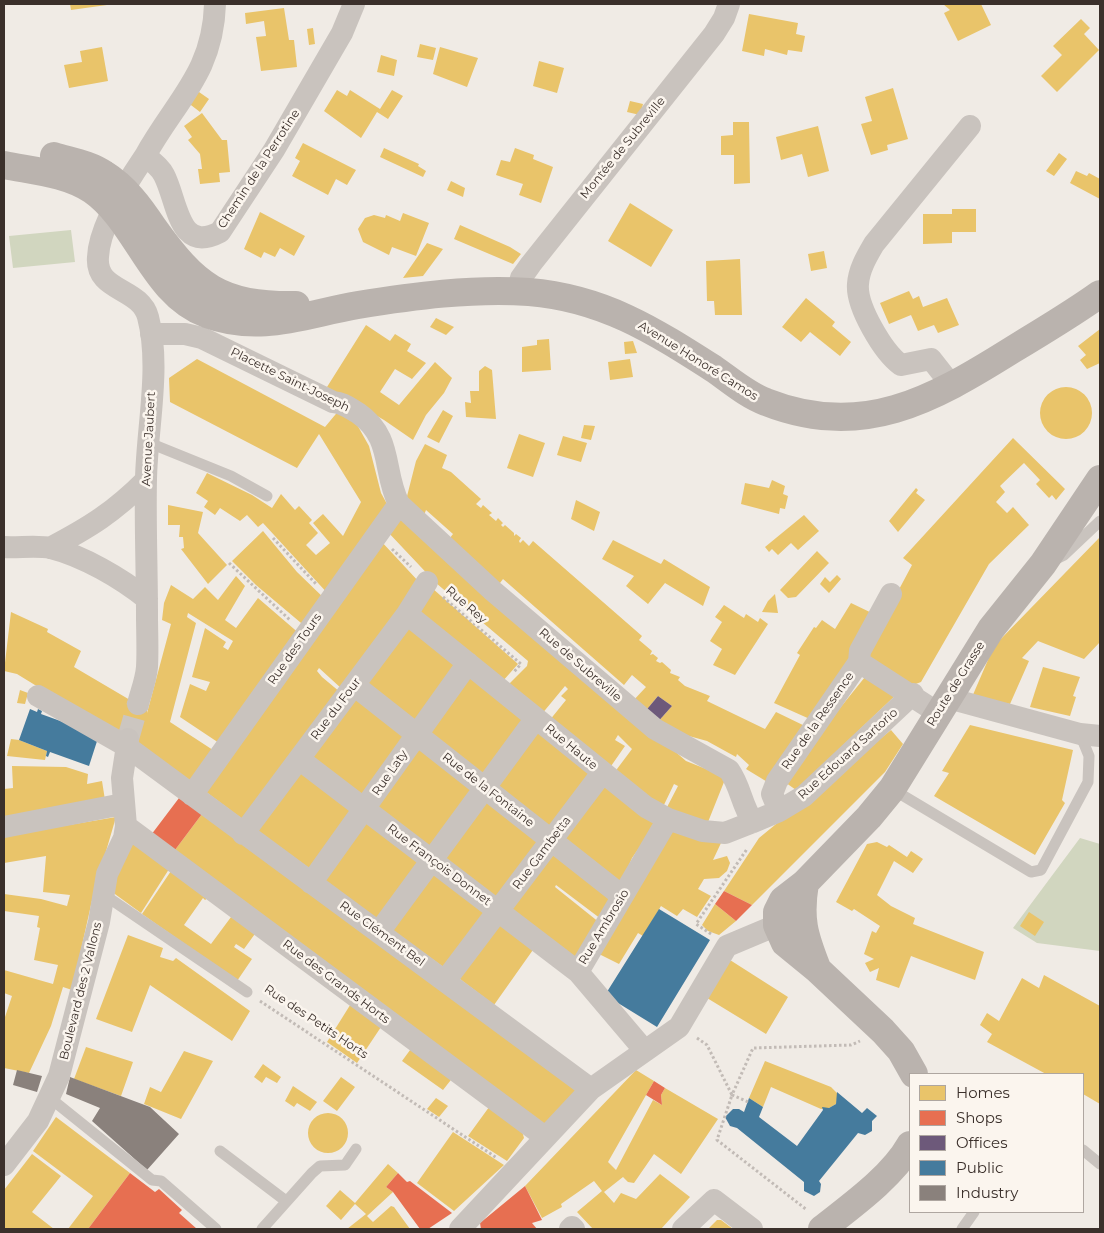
<!DOCTYPE html>
<meta charset="utf-8">
<style>
body{margin:0}
#map{position:relative;width:1104px;height:1233px;overflow:hidden;background:#f0ebe5;font-family:Montserrat,sans-serif}
canvas{display:block}
.frame{position:absolute;inset:0;border:5px solid #3b302b;pointer-events:none}
.legend{position:absolute;left:909px;top:1073px;width:175px;height:140px;box-sizing:border-box;background:#fbf5ee;border:1px solid #aea6a0;margin:0;padding:6px 9px;list-style:none;font-size:15px;color:#3b302b}
.legend li{display:flex;align-items:center;gap:10px;height:25px}
.legend b{width:25px;border:1px solid #aea6a0}
</style>
<div id="map">
<canvas width="1104" height="1233"></canvas>
<div class="frame"></div>
<ul class="legend">
<li><b style="height:14px;background:#e9c46a"></b>Homes</li>
<li><b style="height:14px;background:#e76f51"></b>Shops</li>
<li><b style="height:14px;background:#6d597a"></b>Offices</li>
<li><b style="height:14px;background:#457b9d"></b>Public</li>
<li><b style="height:14px;background:#8a817c"></b>Industry</li>
</ul>
</div>
<script>
const g = document.querySelector('canvas').getContext('2d');
g.lineJoin = 'round';
function fillPath(path, color) {
  g.fillStyle = color;
  g.fill(path, 'evenodd');
}
function trace(path, color, width, dash) {
  g.strokeStyle = color;
  g.lineWidth = width;
  g.lineCap = dash ? 'butt' : 'round';
  g.setLineDash(dash || []);
  g.stroke(path);
}
function drawText(font, color, halo, rows, align = 'center') {
  g.font = font + ' Montserrat,sans-serif';
  g.lineWidth = 5;
  g.setLineDash([]);
  g.textBaseline = 'middle';
  g.strokeStyle = halo;
  g.fillStyle = color;
  for (const [text, x, y, turn = 0] of rows) {
    g.save();
    g.translate(x, y);
    g.rotate((+turn || 0) * Math.PI / 180);
    g.textAlign = isNaN(turn) ? turn : align;
    if (halo) g.strokeText(text, 0, 0);
    g.fillText(text, 0, 0);
    g.restore();
  }
}
fillPath(new Path2D(`
 M71,230L75,262L13,268L9,236Z
 M1080,838L1100,844V951L1037,943L1013,928Z`), '#d1d6bf');
fillPath(new Path2D(`
 M70,4H107V5L71,10Z
 M943,4H981L991,25L958,41L944,13L950,10Z
 M284,8L289,40H294L297,67L261,71L256,37L266,36L264,21L246,24L245,13Z
 M749,14L798,23L796,34L805,36L802,52L788,50L787,55L765,49L764,56L742,51Z
 M1081,19L1090,28L1084,34L1099,50L1057,92L1041,76L1062,55L1053,46Z
 M313,28L315,44L309,45L307,29Z
 M420,44L436,48L433,60L417,57Z
 M102,47L108,81L69,88L64,65L82,62L80,51Z
 M440,47L478,58L467,87L433,74Z
 M381,55L397,60L394,76L377,72Z
 M539,61L564,68L557,93L533,86Z
 M893,88L908,139L887,145L888,150L871,155L861,124L872,121L865,97Z
 M337,90L347,96L350,90L380,109L392,90L403,96L388,119L377,112L361,138L324,111Z
 M199,92L209,99L200,112L187,102Z
 M630,101L643,104L640,115L627,112Z
 M202,113L222,140H227L230,172L219,173L220,182L200,184L198,169H202L200,154L188,140L192,137L184,126Z
 M733,122H749L750,183L734,184V155H721V136L733,135Z
 M818,126L829,171L808,177L802,154L781,160L776,137Z
 M303,143L356,170L347,185L336,179L328,195L292,176L300,161L295,158Z
 M384,148L419,164L418,166L426,171L423,177L380,157Z
 M515,148L534,155L533,159L553,167L541,203L519,195L523,184L496,175L501,160L510,162Z
 M1059,153L1067,159L1054,176L1046,171Z
 M1076,171L1087,176L1089,173L1100,179V199L1070,183Z
 M451,181L465,188L463,197L447,190Z
 M630,203L673,230L651,267L608,241Z
 M952,209H976V232H952V243L923,244V214H952Z
 M260,212L305,236L294,256L280,248L275,257L264,252L261,258L244,249Z
 M403,213L429,223L416,256L392,247L389,255L363,242L358,229L365,218L374,215L385,218L386,215L400,221Z
 M460,225L510,247L521,254L513,264L454,239Z
 M427,243L443,249L423,276L403,278Z
 M824,251L827,268L811,271L808,254Z
 M740,259L742,315H715L714,301H707L706,261Z
 M909,291L913,299L919,296L923,307L947,298L959,325L938,333L934,325L918,331L911,315L889,324L880,303Z
 M806,298L835,322L832,326L851,342L840,356L810,332L801,342L782,327Z
 M436,318L454,327L446,335L430,327Z
 M366,325L390,341L395,334L411,344L407,351L426,363L412,379L395,369L380,392L399,405L435,362L452,378L444,393L426,415L413,440L384,420L327,387Z
 M1100,329V363L1087,369L1080,360L1086,355L1078,346Z
 M549,339L551,370L522,372V347L537,345V340Z
 M633,341L637,353L625,354L624,342Z
 M197,359L325,427L340,409L355,421L369,446L381,493L387,504L330,596L263,523L258,527L247,515L240,521L220,508L215,515L204,507L208,501L196,493L207,473L252,495L272,508L281,494L295,510L299,506L312,520L309,523L318,533L306,545L316,555L330,543L313,523L323,514L343,536L361,502L319,434L297,468L170,402L169,378Z
 M630,359L633,377L610,380L608,362Z
 M485,366L492,370L496,419L466,417L465,402L471,403L470,391H479V371Z
 M1040 413a26 26 0 1 1 52 0a26 26 0 1 1-52 0Z
 M443,410L453,416L439,443L427,437Z
 M584,425L595,426L591,440L581,438Z
 M519,434L545,443L533,477L507,468Z
 M563,436L587,443L581,462L557,455Z
 M1013,438L1065,489L1056,500L1052,495L1049,498L1036,484L1040,480L1024,463L1000,486L1005,492L996,502L1007,513L1013,507L1029,525L989,564L921,682L913,685L863,657L912,565L903,558Z
 M425,444L447,455L442,468L451,472L481,499L476,504L481,508L483,505L492,513L489,515L496,521L498,518L503,523L501,525L503,527L505,525L514,533V536L516,534L521,538L519,541L520,543L523,540L529,546L533,541L642,636L639,640L652,651L650,655L653,654L658,658L656,661L660,663L662,662L671,670L670,673L680,677L678,680L685,686L710,696L707,701L765,729L776,712L807,727L769,783L746,769L749,765L737,754L736,757L707,741L671,731L656,724L672,706L658,696L643,714L631,703L646,687L632,675L624,685L503,579L497,587L446,543L453,534L426,510L422,520L405,504L416,461Z
 M772,480L785,486L783,494L788,496L785,509L780,508L779,514L741,504L745,483L769,488Z
 M916,488L918,490L916,493L925,500L898,532L889,521Z
 M576,500L600,512L594,531L571,519Z
 M168,505L203,512L198,533L227,565L208,584L181,549L184,548L183,537H179L180,525H168Z
 M401,513L686,761L726,777L706,827L665,811L678,786L674,784L662,809L614,773L632,749L618,735L615,740L625,746L609,769L549,721L566,700L561,696L568,689L565,686L541,715L507,686L527,666L528,661L436,583L386,530Z
 M804,515L819,531L798,550L791,543L778,555L772,549L769,552L765,547Z
 M263,531L297,572L327,601L307,628L256,585L232,561Z
 M1100,537V642L1084,659L1038,641L1022,658L1029,661L1010,704L972,697L994,646Z
 M380,540L420,583L342,689L319,668L317,671L322,677L340,692L245,821L202,789Z
 M613,540L661,564L664,559L710,587L703,606L665,583L648,604L626,586L634,576L602,559Z
 M817,551L829,563L796,597L788,598L780,590Z
 M837,575L841,579L829,593L820,584L825,577L830,582Z
 M236,576L245,586L225,620L236,628L258,598L301,635L222,745L180,717L190,684L206,691L210,682L192,677L205,628L226,642L223,647L228,650L233,641L188,613L187,617L196,623L170,722L216,752L193,782L17,674L4,671L11,612L48,629L47,632L81,651L74,667L147,710V713L171,624L162,620L164,603L171,585L193,599L205,587L218,600Z
 M432,588L518,664L502,682L416,612Z
 M775,594L778,613L762,612L768,601Z
 M851,603L876,615L812,720L774,703L800,655L797,653L814,627L816,628L822,620L835,629Z
 M724,605L744,618L746,614L758,622L760,618L768,624L735,675L713,665L722,649L710,641L722,622L715,617Z
 M411,622L459,662L415,726L364,683Z
 M1043,667L1080,677L1073,696L1076,697L1070,716L1030,707Z
 M470,672L528,720L483,778L425,734Z
 M869,672L899,692L796,790L782,780Z
 M20,690L28,693L25,704L17,703Z
 M356,695L407,736L365,799L309,756Z
 M970,725L1073,750L1062,800L1065,803L1035,855L934,796L949,773L942,771Z
 M537,727L592,773L550,831L493,786Z
 M891,730L903,744L885,772L752,905L724,891L759,838Z
 M11,739L19,740L47,751L45,760L7,756Z
 M418,743L474,788L432,851L374,806Z
 M12,766L66,767L88,774L87,784L102,781L105,800L4,818V789L13,788Z
 M299,771L355,812L313,871L255,829Z
 M604,782L658,821L632,858L621,884L560,839Z
 M485,797L542,842L498,900L442,857Z
 M202,814L583,1095L547,1133L172,854Z
 M116,817L93,896L72,990L63,987L51,1026L29,1073L4,1068V1020L12,996L4,993V970L53,984L58,965L34,960L40,928L37,927L39,916L4,911V894L41,899L67,906L70,895L43,892L46,856L4,863V836Z
 M365,819L423,863L380,921L322,878Z
 M673,827L721,843L713,860L727,856L730,863L727,871L719,878L704,879L698,889L711,896L697,917L683,909L677,916L661,906L643,936L638,933L619,964L595,952Z
 M134,836L171,866L141,913L108,889Z
 M877,842L887,847L889,845L907,857L911,851L923,859L913,873L894,861L877,895L891,906L915,918L913,924L984,952L975,980L911,956L899,988L876,980L879,968L870,972L865,963L874,959L864,954L872,931L876,933L880,926L854,909L852,911L836,902L867,844Z
 M554,851L613,899L601,919L556,885L555,887L600,923L577,959L509,908Z
 M173,868L208,898L205,900L203,898L184,925L211,944L234,913L257,931L244,949L236,944L234,947L252,959L237,981L142,914Z
 M432,870L489,913L446,969L391,929Z
 M715,904L736,921L719,935L708,931L702,925Z
 M1029,912L1044,922L1035,936L1020,926Z
 M500,921L535,947L494,1005L456,976Z
 M128,935L163,948L160,957L173,961L176,958L250,1011L232,1041L150,985L132,1032L96,1019Z
 M730,960L788,997L766,1034L707,998Z
 M1044,975L1100,1006V1104L1083,1094V1074H1046L987,1042L992,1034L980,1025L987,1013L999,1021L1022,978L1039,988Z
 M352,1002L383,1024L357,1063L327,1042Z
 M413,1046L454,1076L443,1090L402,1061Z
 M86,1047L133,1062L121,1096L74,1079Z
 M184,1051L213,1061L181,1119L144,1104L150,1087L161,1092Z
 M765,1061L831,1087L838,1094L836,1104L829,1108L821,1109L771,1087L763,1107L749,1098Z
 M263,1064L281,1077L277,1083L266,1077L262,1083L254,1077Z
 M636,1070L654,1081L608,1162L616,1170L653,1100L662,1105L661,1095L665,1088L718,1119L681,1174L654,1154L634,1183L628,1182L623,1177L604,1192L614,1203L621,1193L636,1199L660,1174L690,1197L661,1229H593L577,1212L602,1191L594,1181L561,1204L562,1207L542,1218L525,1186Z
 M341,1077L355,1087L337,1111L323,1101Z
 M293,1086L317,1102L310,1111L297,1103L294,1107L285,1101Z
 M436,1098L448,1106L439,1117L427,1109Z
 M492,1103L520,1124L524,1138L507,1161L468,1136Z
 M308 1133a20 20 0 1 1 40 0a20 20 0 1 1-40 0Z
 M56,1117L130,1173L88,1229H68L93,1196L33,1151Z
 M453,1132L504,1165L454,1211L417,1183Z
 M32,1154L61,1176L32,1212L54,1229H4V1190Z
 M388,1164L398,1173L386,1187L393,1192L367,1216L373,1222L391,1206L394,1207L410,1229H347L366,1214L355,1204L341,1220L326,1206L340,1190L355,1203Z
 M717,1220H721L733,1229H708Z`), '#e9c46a');
fillPath(new Path2D(`
 M179,798L202,814L172,854L151,835Z
 M724,891L752,905L736,921L715,904Z
 M654,1081L665,1088L661,1095L662,1105L646,1095Z
 M130,1173L155,1192L159,1189L182,1210L179,1213L197,1229H88Z
 M398,1173L407,1182L410,1181L452,1213L428,1229H420L393,1192L386,1187Z
 M525,1186L542,1220L532,1223L537,1229H481L480,1223Z`), '#e76f51');
fillPath(new Path2D(`
 M658,696L672,706L656,724L643,714Z`), '#6d597a');
fillPath(new Path2D(`
 M30,709L37,712L38,709L42,711L41,714L99,735L89,766L50,752L48,757L46,756L47,751L19,740Z
 M659,909L710,940L657,1027L605,995Z
 M837,1092L862,1113L867,1108L877,1116L872,1121V1131L865,1135L858,1133L819,1181L821,1184L820,1192L814,1196L804,1191V1182L737,1128L730,1126L725,1117L733,1109H739L744,1112L749,1098L763,1107L759,1117L797,1146L823,1110L822,1107L829,1108L836,1104Z`), '#457b9d');
fillPath(new Path2D(`
 M17,1070L42,1076L37,1092L13,1085Z
 M70,1077L150,1107L179,1134L147,1170L92,1121L100,1108L66,1094Z`), '#8a817c');
trace(new Path2D(`
 M128,739L138,704`), '#ccc6c0', 22, [22, 11]);
trace(new Path2D(`
 M273,538L317,585
 M392,549L411,567
 M229,563L291,621
 M443,597L521,664L513,673
 M711,934L696,924L747,849
 M260,1001L497,1158
 M697,1038L707,1045L732,1095L717,1140L807,1210
 M748,1102L732,1095L753,1048L851,1045L860,1041`), '#c2bbb6', 3, [2.5, 2.5]);
trace(new Path2D(`
 M147,442L231,476L267,496
 M1056,559L1064,555L1100,521
 M892,789L1031,872L1041,870L1088,782L1089,756L1080,734
 M103,894L247,992
 M50,1098L152,1180L161,1181L216,1229
 M1083,1150L1100,1164
 M220,1151L286,1201
 M262,1229L312,1173L320,1166L345,1165L356,1149
 M962,1229L974,1212`), '#c9c3be', 11);
trace(new Path2D(`
 M145,156C176,100 213,73 215,4
 M517,292L521,278L531,264L714,34L724,18L729,4
 M151,334H185L202,338L333,402C344,403 349,408 358,413C394,438 382,471 399,504L493,591L655,729L729,770C741,787 741,804 753,822
 M953,387L931,359L901,365C883,352 856,306 858,284C859,269 867,256 874,244L970,126
 M4,547C18,548 37,545 51,548C83,556 121,578 147,599
 M50,548C90,527 114,512 146,480
 M407,614L646,807L668,819L703,831L725,833L753,822L779,811L804,796L913,694
 M859,662L860,651L891,594
 M354,685L622,896
 M38,696L126,746L591,1089
 M948,698L1080,734L1100,736
 M138,704C141,692 146,680 147,667C148,650 147,632 147,615C147,569 145,524 146,479C147,428 161,366 148,317C140,287 95,292 98,257C99,227 128,181 145,156C152,161 160,167 164,175C178,202 178,254 220,232L274,150L342,33L354,4
 M299,759L578,972
 M192,795L399,504
 M779,811L772,794L777,781L859,662L938,713
 M126,826L545,1137
 M4,827L123,804
 M243,834L407,614L427,582
 M311,883L468,663
 M379,932L536,718
 M445,981L602,773
 M645,1051L578,972L668,819
 M4,1165L38,1121L59,1076L99,922L107,874L124,838L126,826L122,778L128,739
 M460,1229L591,1089L679,1027L727,946L777,925
 M570,1229L572,1227L574,1229
 M683,1229L714,1200L752,1229`), '#c9c3be', 22);
trace(new Path2D(`
 M54,156C70,161 90,164 104,174C125,187 140,207 153,227C196,287 220,306 296,305
 M4,165C34,171 66,173 92,190C138,222 152,294 207,314C261,334 305,314 358,305C413,296 473,288 529,292C603,298 653,330 714,369C730,380 747,395 766,402C862,440 932,400 1012,350C1042,332 1072,314 1100,294
 M805,883C799,919 804,935 817,968
 M914,1074L901,1051L883,1031L818,970L785,943L777,925V912L783,900L805,883L869,817L892,789L991,629L1043,564L1100,479
 M822,1229C851,1206 892,1177 910,1145`), '#bab3ae', 28);
drawText('12px', '#3b302b', '#fbf5ee', [
 ["Montée de Subreville",623,148,-51],
 ["Chemin de la Perrotine",259,169,-57],
 ["Avenue Honoré Camos",698,361,32],
 ["Placette Saint-Joseph",290,380,26],
 ["Avenue Jaubert",149,439,-87],
 ["Rue Rey",466,605,41],
 ["Rue des Tours",295,649,-55],
 ["Rue de Subreville",580,665,41],
 ["Route de Grasse",956,684,-58],
 ["Rue du Four",336,709,-53],
 ["Rue de la Ressence",818,721,-55],
 ["Rue Haute",571,747,40],
 ["Rue Edouard Sartorio",848,754,-42],
 ["Rue Laty",390,773,-55],
 ["Rue de la Fontaine",488,790,38],
 ["Rue Gambetta",542,853,-53],
 ["Rue François Donnet",439,865,37],
 ["Rue Ambrosio",604,927,-59],
 ["Rue Clément Bel",382,934,36],
 ["Rue des Grands Horts",336,982,37],
 ["Boulevard des 2 Vallons",81,991,-76],
 ["Rue des Petits Horts",316,1022,34]
]);
</script>
